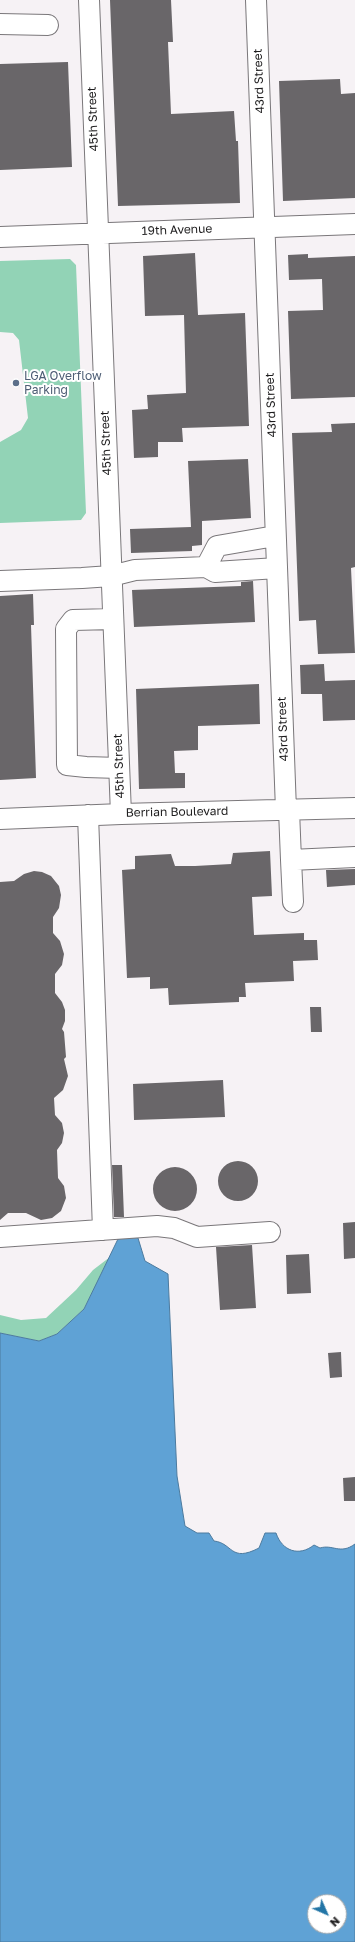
<!DOCTYPE html>
<style>
body{margin:0}
#map{position:relative;width:355px;height:1942px;overflow:hidden;background:#f6f2f5;font-family:"Golos Text",sans-serif}
canvas{display:block}
.north{position:absolute;left:307px;top:1894px;width:40px;height:40px;box-sizing:border-box;background:#fff;border:1px solid #a5a5a5;border-radius:50%;rotate:135deg;font-size:11px;font-weight:700;line-height:16px;text-align:center;color:#1e1d1e}
.north::after{content:'';display:block;margin:auto;width:14px;height:18px;background:#2275a6;clip-path:polygon(50% 0,100% 100%,50% 72%,0 100%)}
</style>
<div id="map">
<canvas width="355" height="1942"></canvas>
<div class="north">N</div>
</div>
<script>
const g = document.querySelector('canvas').getContext('2d');
g.lineJoin = 'round';
function fillPath(path, color) {
  g.fillStyle = color;
  g.fill(path, 'evenodd');
}
function trace(path, color, width, dash) {
  g.strokeStyle = color;
  g.lineWidth = width;
  g.lineCap = dash ? 'butt' : 'round';
  g.setLineDash(dash || []);
  g.stroke(path);
}
function drawText(font, color, halo, rows, align = 'center') {
  g.font = font + ' "Golos Text",sans-serif';
  g.lineWidth = 4;
  g.setLineDash([]);
  g.textBaseline = 'middle';
  g.strokeStyle = halo;
  g.fillStyle = color;
  for (const [text, x, y, turn = 0] of rows) {
    g.save();
    g.translate(x, y);
    g.rotate((+turn || 0) * Math.PI / 180);
    g.textAlign = isNaN(turn) ? turn : align;
    if (halo) g.strokeText(text, 0, 0);
    g.fillText(text, 0, 0);
    g.restore();
  }
}
fillPath(new Path2D(`
 M70,259L76,265L86,513L81,520L0,523V442L21,430L28,418L19,340L13,333L0,332V261Z
 M110,1257L84,1309L57,1334L39,1341L0,1333V1315L21,1320L46,1318L76,1290L93,1270Z`), '#92d3b6');
const water = new Path2D(`
 M138,1238L145,1261L168,1274L177,1476L185,1526L197,1533H209L214,1541C233,1543 230,1563 259,1548L265,1533H276C282,1551 299,1557 314,1545L320,1548C333,1544 340,1555 355,1544V1942H0V1333L39,1341L57,1334L84,1309L118,1239ZM315,1902H339V1926H315Z`);
fillPath(water, '#5fa2d5');
trace(water, '#4c7a9e', 1);
fillPath(new Path2D(`
 M110,0H171L173,42H168L171,114L234,111L236,141H238L240,203L118,206Z
 M68,62L72,167L0,170V64Z
 M340,79L341,94L355,93V198L283,201L279,81Z
 M195,253L198,315L245,313L249,426L182,428L183,442H158V457L134,458L132,410L148,409L147,395L186,393L184,315L145,316L143,256Z
 M308,254V258L355,256V397L291,399L288,311L323,310L322,279L289,280L288,255Z
 M355,423V567L351,568L355,653L318,654L316,620L299,621L292,433L332,432L331,424Z
 M248,459L251,518L202,521V545L192,546V551L131,553L130,529L191,527L188,461Z
 M253,581L255,622L134,627L132,590L241,586V582Z
 M33,594L34,625H31L36,778L0,780V596Z
 M324,664L325,681L355,680V720L323,721L322,694H301L300,665Z
 M259,684L260,724L198,726V750L174,751L175,773H185V788L139,789L136,689Z
 M270,851L272,896L252,897L254,935L304,933V940H317L318,960L293,961L294,981L245,983L246,997H239V1002L169,1005L168,988L150,989V977L127,978L122,870L135,869V856L171,854L175,866H195L231,864L233,853Z
 M355,869V885L327,887L326,870Z
 M34,871L42,872L51,876L59,886L61,895L59,908L53,917V933L60,941L64,954L62,965L55,974V993L62,1002L65,1010V1021L62,1029L64,1032L66,1057L64,1059L68,1076L63,1090L54,1098L55,1115L62,1123L64,1133L62,1143L57,1150L58,1178L64,1186L66,1198L61,1211L52,1218L41,1220L26,1213H8L0,1220V882L14,881L24,874Z
 M310,1007H321L322,1032H311Z
 M223,1080L225,1117L134,1120L133,1084Z
 M218 1181a20 20 0 1 1 40 0a20 20 0 1 1-40 0Z
 M112,1165H122L124,1217H114Z
 M153 1189a22 22 0 1 1 44 0a22 22 0 1 1-44 0Z
 M355,1222V1258L344,1259L343,1223Z
 M252,1245L256,1308L220,1310L216,1247Z
 M309,1254L311,1293L287,1294L286,1255Z
 M341,1352L342,1377L330,1378L328,1353Z
 M355,1477V1501H344L343,1478Z`), '#696669');
const minor = new Path2D(`
 M89,0L121,814
 M256,0L286,810
 M0,24L48,25
 M0,237L355,224
 M206,567L217,546L275,536
 M0,581L82,578L111,576L135,570L206,567L215,572L277,568
 M113,619L73,620L66,629L67,765L86,767L119,768
 M289,810L291,860L355,857
 M88,815L103,1230
 M0,819L121,814L355,808
 M291,860L293,902
 M0,1237L157,1226L174,1228L197,1237L270,1232`);
trace(minor, '#7a777a', 22);
trace(minor, '#fff', 20);
for (const [x, y, r, color] of [
 [16,383,4,"#5c6f8a"]
]) {
  const dot = new Path2D();
  dot.arc(x, y, r, 0, 2 * Math.PI);
  g.fillStyle = color;
  g.fill(dot);
  trace(dot, '#fff', 1.5);
}
drawText('12px', '#1e1d1e', '#fff', [
 ["43rd Street",259,81,-92],
 ["45th Street",93,119,-92],
 ["19th Avenue",177,230,-2],
 ["43rd Street",271,405,-92],
 ["45th Street",106,443,-92],
 ["43rd Street",283,729,-92],
 ["45th Street",119,766,-92],
 ["Berrian Boulevard",177,812,-1]
]);
drawText('12px', '#4e5e75', '#fff', [
 ["LGA Overflow",24,376],
 ["Parking",24,390]
], 'left');
</script>
